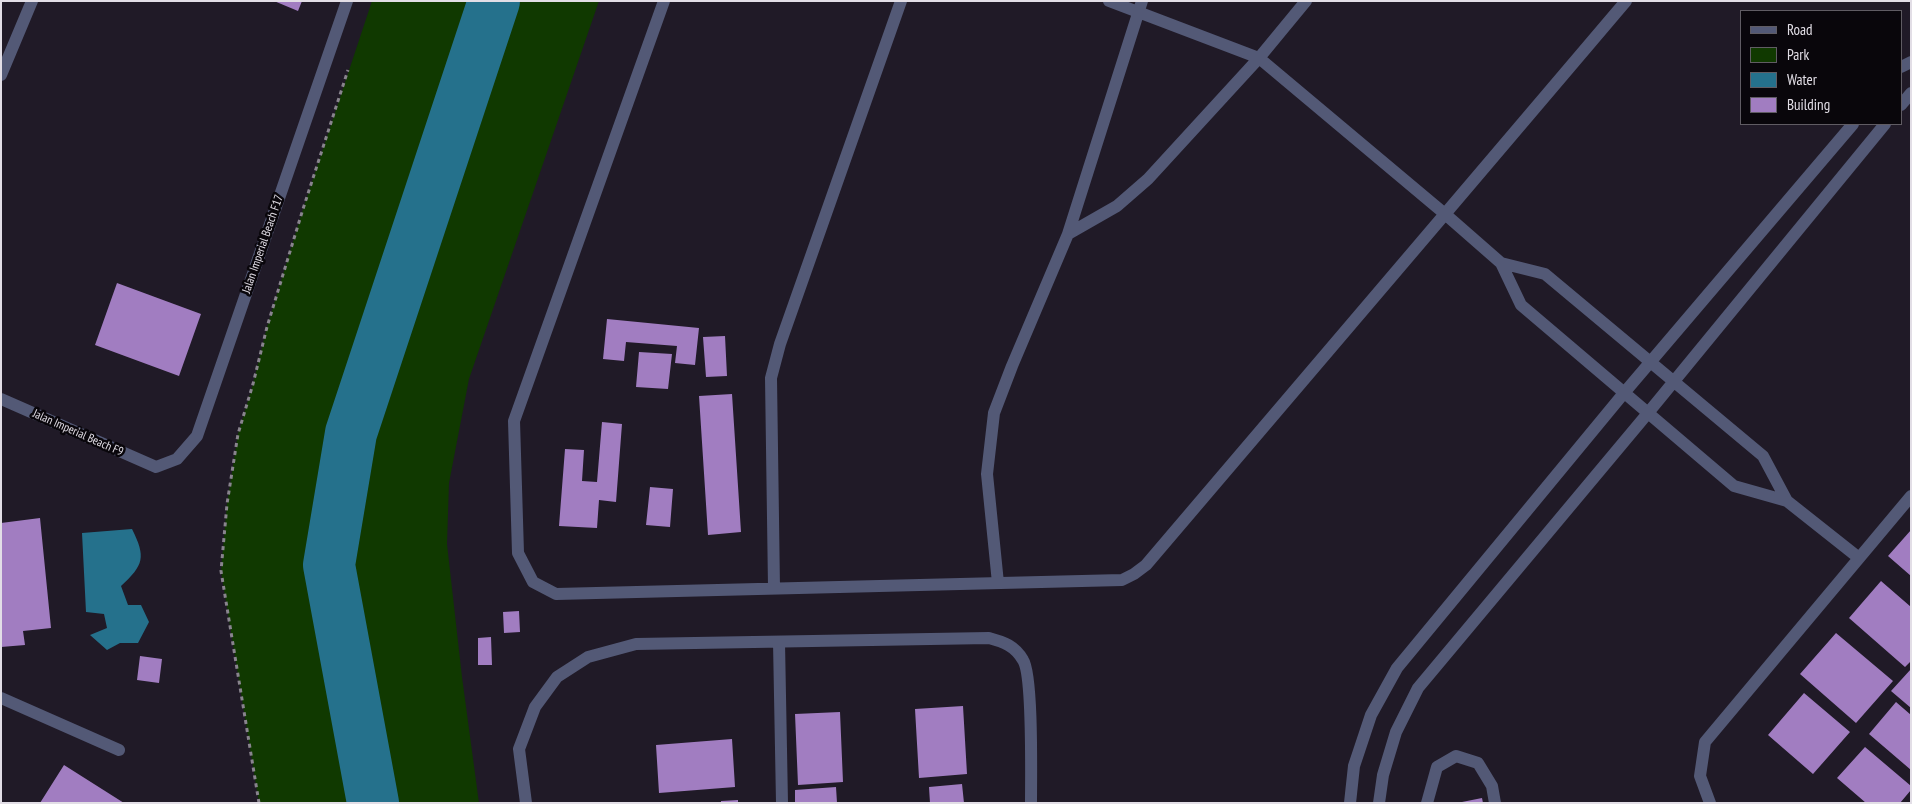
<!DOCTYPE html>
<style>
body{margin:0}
#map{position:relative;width:1912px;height:804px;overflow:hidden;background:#201a27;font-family:"PT Sans Narrow",sans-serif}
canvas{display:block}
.frame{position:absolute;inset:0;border:2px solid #e2dee6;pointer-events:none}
.legend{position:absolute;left:1740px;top:10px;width:162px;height:115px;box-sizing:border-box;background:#09060b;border:1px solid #605c63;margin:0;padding:6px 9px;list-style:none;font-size:15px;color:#e2dee6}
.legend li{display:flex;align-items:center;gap:10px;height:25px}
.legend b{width:25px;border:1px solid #605c63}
</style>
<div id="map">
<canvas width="1912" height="804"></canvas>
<div class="frame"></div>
<ul class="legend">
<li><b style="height:6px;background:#535976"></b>Road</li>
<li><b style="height:14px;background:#103900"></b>Park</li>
<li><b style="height:14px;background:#25718c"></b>Water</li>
<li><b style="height:14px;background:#a17dc1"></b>Building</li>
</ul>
</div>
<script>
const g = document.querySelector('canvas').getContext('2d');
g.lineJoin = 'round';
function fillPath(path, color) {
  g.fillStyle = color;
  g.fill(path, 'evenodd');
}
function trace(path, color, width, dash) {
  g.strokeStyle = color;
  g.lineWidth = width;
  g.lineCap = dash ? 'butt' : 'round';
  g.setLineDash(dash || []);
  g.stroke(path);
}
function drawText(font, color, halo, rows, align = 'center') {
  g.font = font + ' "PT Sans Narrow",sans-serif';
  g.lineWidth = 5;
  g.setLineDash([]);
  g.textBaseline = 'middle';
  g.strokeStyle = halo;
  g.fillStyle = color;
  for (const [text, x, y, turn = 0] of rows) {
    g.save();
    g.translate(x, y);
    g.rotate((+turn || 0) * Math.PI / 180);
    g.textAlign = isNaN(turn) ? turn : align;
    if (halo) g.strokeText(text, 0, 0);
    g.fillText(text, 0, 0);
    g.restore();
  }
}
fillPath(new Path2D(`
 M372,1H599L469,379L449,483L447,544L462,677L479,803H259L221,571L227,504L238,434L253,384L267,327L303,209Z`), '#103900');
fillPath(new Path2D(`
 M132,529C146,557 144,565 121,586L128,605H141L149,622L138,643H120L107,650L90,635L107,628L104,614L86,612L82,533Z`), '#25718c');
trace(new Path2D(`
 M373,803L329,565L351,433L494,1`), '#25718c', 52);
fillPath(new Path2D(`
 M274,1H302L298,11Z
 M117,283L201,314L179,376L95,345Z
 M607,319L699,328L695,365L675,363L677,346L626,342L624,361L603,359Z
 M725,336L727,376L706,377L703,337Z
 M639,352L672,354L668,389L636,387Z
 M732,394L741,532L708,535L699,396Z
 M602,422L622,424L616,502L599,500L597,528L559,526L565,449L584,450L582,481L597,482Z
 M650,487L673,489L670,527L646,525Z
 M40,518L51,628L23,631L25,645L1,647V523Z
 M1911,530V576L1888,556Z
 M1881,581L1911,607V661L1905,667L1849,618Z
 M519,611L520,632L504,633L503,612Z
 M1836,633L1893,681L1856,723L1800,674Z
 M491,637L492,665H478V638Z
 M140,656L162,659L159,683L137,680Z
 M1911,669V708L1891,691Z
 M1804,693L1850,732L1813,774L1768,735Z
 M1896,702L1911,715V770L1869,734Z
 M963,706L967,774L919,778L915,709Z
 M840,712L843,782L798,785L795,714Z
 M732,739L735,787L659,793L656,745Z
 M1865,747L1911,786V790L1900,803H1866L1837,778Z
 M64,765L124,803H40Z
 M962,784L964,803H930L929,787Z
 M836,787L837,803H795V790Z
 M1482,798L1483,803H1462V802Z
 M738,800V803H721V801Z`), '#a17dc1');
trace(new Path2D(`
 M259,803L221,571L227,504L238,434L253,384L267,327L303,209L348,70`), '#89848e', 3, [4, 4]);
trace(new Path2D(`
 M1,698L119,750
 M1427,803L1437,767L1456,756L1478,763L1492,786L1495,803`), '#535976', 12);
trace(new Path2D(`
 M664,1L514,421L518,553L533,582L556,594L1122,580L1134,574L1146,565L1445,214L1259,58L1109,1
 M1901,67L1911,62
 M1,75L32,1
 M1901,105L1911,93
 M1068,234L1117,206L1148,179L1259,58L1306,1
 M1501,263L1545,274L1763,456L1787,501L1734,486L1521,305Z
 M1501,263L1445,214L1626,1
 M1,399L156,467L177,459L197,436L347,1
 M1787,501L1859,558
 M998,583L987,474L994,413L1012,366L1068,234L1142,1
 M774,588L771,378L780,344L901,1
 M779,642L782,803
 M526,803L519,749L535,707L557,677L588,657L636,644L989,638C1004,642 1015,646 1023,660C1033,675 1031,778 1031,803
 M1350,803L1354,766L1371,715L1397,668L1624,393L1853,124
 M1379,803L1383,775L1396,732L1418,688L1648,413L1885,124
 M1710,803L1700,776L1705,742L1911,496`), '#535976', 12);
drawText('12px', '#e2dee6', '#09060b', [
 ["Jalan Imperial Beach F17",263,244,-71],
 ["Jalan Imperial Beach F9",78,433,24]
]);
</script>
